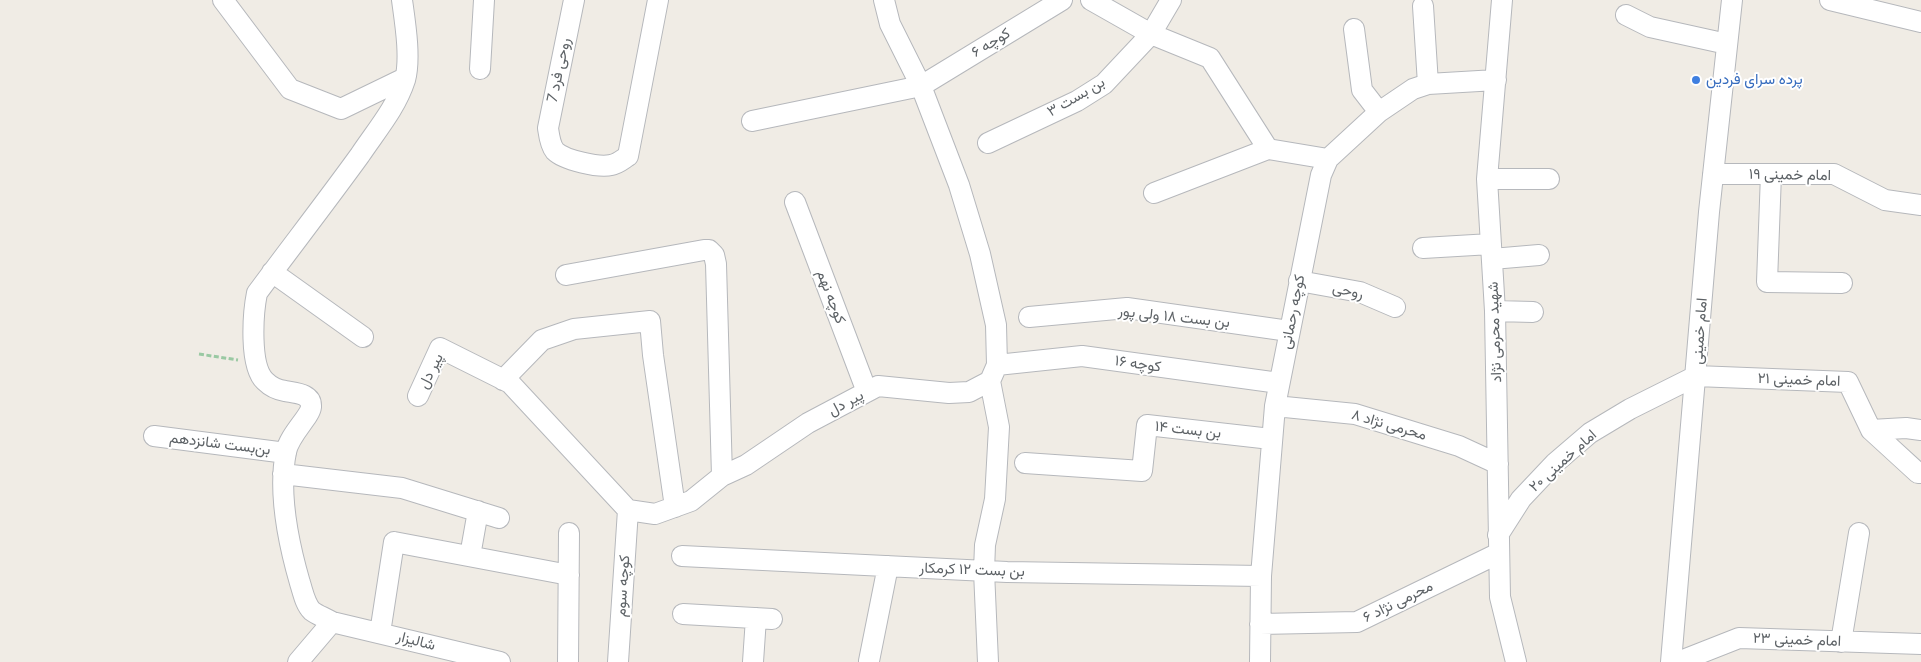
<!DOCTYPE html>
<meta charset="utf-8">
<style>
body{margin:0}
canvas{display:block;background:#f0ece5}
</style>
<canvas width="1921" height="662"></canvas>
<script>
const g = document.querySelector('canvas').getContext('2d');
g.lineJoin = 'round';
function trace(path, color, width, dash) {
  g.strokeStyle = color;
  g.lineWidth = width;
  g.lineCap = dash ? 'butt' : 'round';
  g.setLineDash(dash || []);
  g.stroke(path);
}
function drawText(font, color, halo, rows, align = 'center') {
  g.font = font + ' Figtree,Vazirmatn,sans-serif';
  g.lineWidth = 4;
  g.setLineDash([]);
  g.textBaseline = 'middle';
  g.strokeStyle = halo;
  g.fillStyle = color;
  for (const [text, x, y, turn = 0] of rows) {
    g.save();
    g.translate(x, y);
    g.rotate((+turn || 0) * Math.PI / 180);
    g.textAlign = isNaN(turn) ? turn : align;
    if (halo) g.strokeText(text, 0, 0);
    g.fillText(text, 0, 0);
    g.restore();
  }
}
const minor = new Path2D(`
 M223,0L290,89L341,109L405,78
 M402,0C405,22 411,58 405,80C396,108 376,131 360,155C326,202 291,247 257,293C253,313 249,366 265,381C270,386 278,390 285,391C294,393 312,393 311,407C310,417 289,435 286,452C278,492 289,545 300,583C303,592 305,604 312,611C317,615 326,618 332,622L500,662
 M574,0L548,128C549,135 550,145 555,151C564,160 599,168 611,165C618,164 623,159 628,156L658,0
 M1091,0L1151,34L1210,58L1268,149L1328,159
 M1502,0L1487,179L1495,311L1500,597L1516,662
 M1830,0L1921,22
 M1423,6L1428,84
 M1626,15L1650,27L1727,44
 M1354,29L1362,90L1379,112
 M480,69L484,0
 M752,121L921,86L1062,0
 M988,143L1077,101L1104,84L1151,34L1171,0
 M1713,174H1834L1885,200L1921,205
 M1771,174L1767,282L1842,283
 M1487,179H1549
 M1154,193L1268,149
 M795,202L867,392
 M1423,248L1491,244
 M1492,259L1539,255
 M272,272L363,337
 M566,275L704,250H709L714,255L716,264L722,476
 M1299,281L1360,292L1395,307
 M1495,311L1533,312
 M1029,317L1127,308L1289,331
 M997,365L1082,356L1279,383
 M503,380L542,340L574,329L650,321L653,355L675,507
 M418,396L440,348L510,383L628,510L655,514L691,501L722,476L746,465L808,423L878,386L949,393L969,392L990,381L997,365L996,325L980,254L959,185L921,86L890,24L884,0
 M1275,406L1355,414L1459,446L1498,464
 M1871,430L1906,428L1921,430
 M154,436L286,453
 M1025,463L1142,471L1147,425L1271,439
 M283,474L402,488L499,518
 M1498,535L1521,499L1555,463L1590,433L1630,409L1696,376L1848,382L1871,430L1918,473H1921
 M470,556L478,511
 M682,556L1007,572L1261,576
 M683,614L772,619
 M1260,624L1357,622L1499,553
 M380,633L394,542L569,575
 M1841,642L1859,533
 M869,661L888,566
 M298,662L332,622
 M568,662L569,533
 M618,662L628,510
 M753,662L756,618
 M988,662L984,571L985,545L995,499L999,427L990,381
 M1260,662L1261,576L1275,406L1321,175L1328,159L1379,112L1413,89L1428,84L1496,80
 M1671,662L1709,212L1732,0
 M1678,662L1739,638L1921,644`);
trace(minor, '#b6b8bc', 22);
trace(new Path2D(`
 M199,354L238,360`), '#9ac9a3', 3, [5, 2.5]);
trace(minor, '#fff', 20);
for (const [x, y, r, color] of [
 [1696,80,5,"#3f7fe0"]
]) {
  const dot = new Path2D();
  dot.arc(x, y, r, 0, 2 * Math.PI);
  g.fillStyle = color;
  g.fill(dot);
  trace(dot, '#fff', 2);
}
drawText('15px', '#5d6266', '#fff', [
 ["کوچه ۶",991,43,-31],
 ["روحی فرد 7",559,70,-78],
 ["بن بست ۳",1076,97,-30],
 ["امام خمینی ۱۹",1790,175,1],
 ["روحی",1348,291,13],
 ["کوچه نهم",831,297,69],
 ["کوچه رحمانی",1293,312,-79],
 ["بن بست ۱۸ ولی پور",1174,317,6],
 ["امام خمینی",1700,331,-86],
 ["شهید محرمی نژاد",1495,332,-92],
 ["کوچه ۱۶",1138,364,8],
 ["پیر دل",431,371,-63],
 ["امام خمینی ۲۱",1799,380,2],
 ["پیر دل",846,403,-28],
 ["محرمی نژاد ۸",1389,425,16],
 ["بن بست ۱۴",1188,430,6],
 ["بن‌بست شانزدهم",220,444,7],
 ["امام خمینی ۲۰",1563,461,-42],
 ["بن بست ۱۲ کرمکار",972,570,2],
 ["کوچه سوم",623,586,-86],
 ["محرمی نژاد ۶",1398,602,-26],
 ["امام خمینی ۲۳",1797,640,2],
 ["شالیزار",416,641,14]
]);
drawText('15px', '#366cbe', '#fff', [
 ["پرده سرای فردین",1706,80]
], 'left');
</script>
